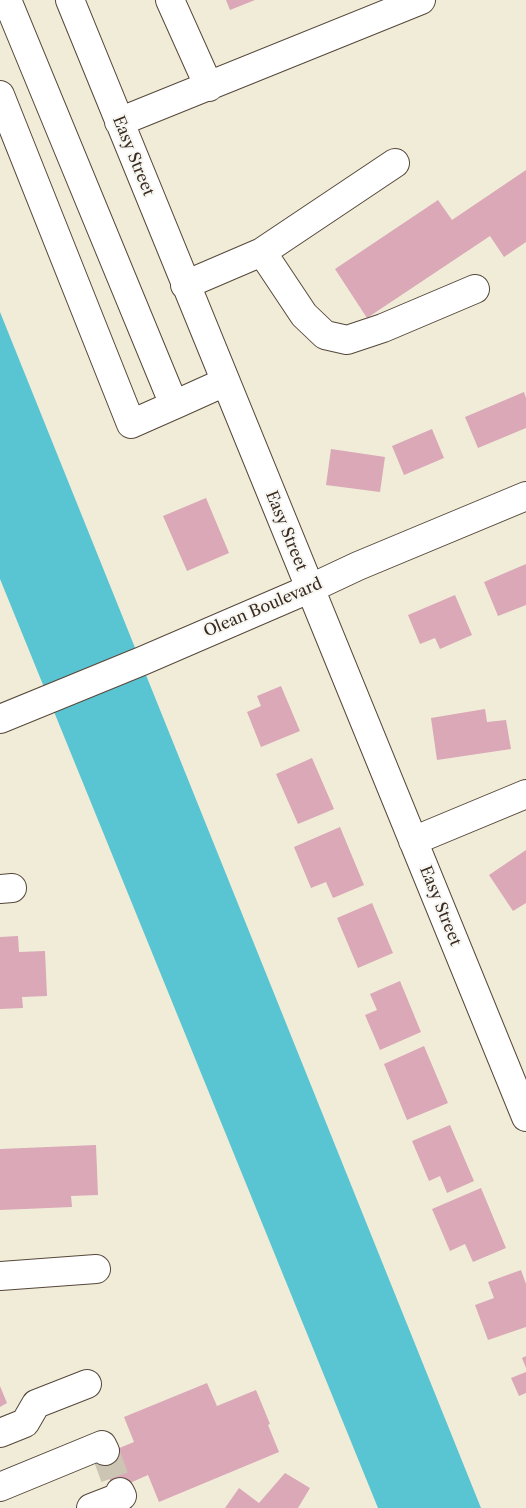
<!DOCTYPE html>
<style>
body{margin:0}
canvas{display:block;background:#f0ecd8}
</style>
<canvas width="526" height="1508"></canvas>
<script>
const g = document.querySelector('canvas').getContext('2d');
g.lineJoin = 'round';
function fillPath(path, color) {
  g.fillStyle = color;
  g.fill(path, 'evenodd');
}
function trace(path, color, width, dash) {
  g.strokeStyle = color;
  g.lineWidth = width;
  g.lineCap = dash ? 'butt' : 'round';
  g.setLineDash(dash || []);
  g.stroke(path);
}
function drawText(font, color, halo, rows, align = 'center') {
  g.font = font + ' "Libre Caslon Text",serif';
  g.lineWidth = 4;
  g.setLineDash([]);
  g.textBaseline = 'middle';
  g.strokeStyle = halo;
  g.fillStyle = color;
  for (const [text, x, y, turn = 0] of rows) {
    g.save();
    g.translate(x, y);
    g.rotate((+turn || 0) * Math.PI / 180);
    g.textAlign = isNaN(turn) ? turn : align;
    if (halo) g.strokeText(text, 0, 0);
    g.fillText(text, 0, 0);
    g.restore();
  }
}
fillPath(new Path2D(`
 M0,312L481,1508H378L0,579Z`), '#59c5d2');
fillPath(new Path2D(`
 M226,0H255L230,10Z
 M526,170V242L504,257L490,236L367,318L335,269L438,200L452,220Z
 M524,392L526,398V428L478,448L465,417Z
 M432,429L444,458L404,475L392,446Z
 M331,449L385,457L380,492L326,485Z
 M206,498L229,553L187,571L163,516Z
 M526,564V605L498,616L484,582Z
 M455,595L472,635L440,649L435,638L420,644L408,615Z
 M281,686L300,731L261,747L247,712L261,706L257,696Z
 M485,709L487,722L506,720L511,749L437,760L431,718Z
 M312,758L334,809L298,824L276,774Z
 M340,827L364,885L333,898L326,882L311,888L294,847Z
 M526,850V903L513,911L489,875Z
 M372,903L393,953L358,968L337,918Z
 M18,936L19,952L45,951L47,996L22,997L23,1008L0,1009V937Z
 M400,981L421,1032L380,1050L365,1015L377,1010L370,994Z
 M424,1046L448,1103L407,1120L384,1064Z
 M450,1125L474,1181L447,1193L440,1176L429,1181L412,1141Z
 M96,1145L98,1195L71,1196L72,1207L0,1210V1149Z
 M481,1188L506,1248L473,1262L465,1244L450,1251L432,1209Z
 M521,1270L526,1284V1327L488,1340L475,1305L494,1298L488,1282Z
 M526,1356V1368L522,1358Z
 M526,1372V1393L519,1396L511,1378Z
 M207,1383L217,1406L256,1390L270,1424L268,1425L279,1452L159,1502L148,1475L114,1490L100,1456L134,1442L124,1417Z
 M0,1386L7,1403L0,1407Z
 M285,1473L310,1488L298,1508H225L239,1488L259,1503Z`), '#daa8b7');
trace(new Path2D(`
 M105,1451L120,1492`), '#ccc5b3', 28, [28, 14]);
const minor = new Path2D(`
 M7,0L174,405L225,382
 M70,0L526,1117
 M170,0L209,87
 M0,95L131,424L174,405
 M119,122L421,0
 M262,252L304,315L325,335L347,340L383,328L475,289
 M185,285L262,252L395,163
 M0,719L142,661L309,589L358,566L526,496
 M413,841L526,794
 M0,889L12,888
 M0,1276L96,1269
 M0,1433L25,1423L36,1404L87,1384
 M0,1487L102,1445L105,1451
 M91,1508L122,1496L120,1492`);
trace(minor, '#56473a', 30);
trace(minor, '#fff', 28);
drawText('16px', '#3b2a1e', '#f6f6f2', [
 ["Easy Street",133,156,68],
 ["Easy Street",286,531,68],
 ["Olean Boulevard",263,608,-23],
 ["Easy Street",440,906,68]
]);
</script>
